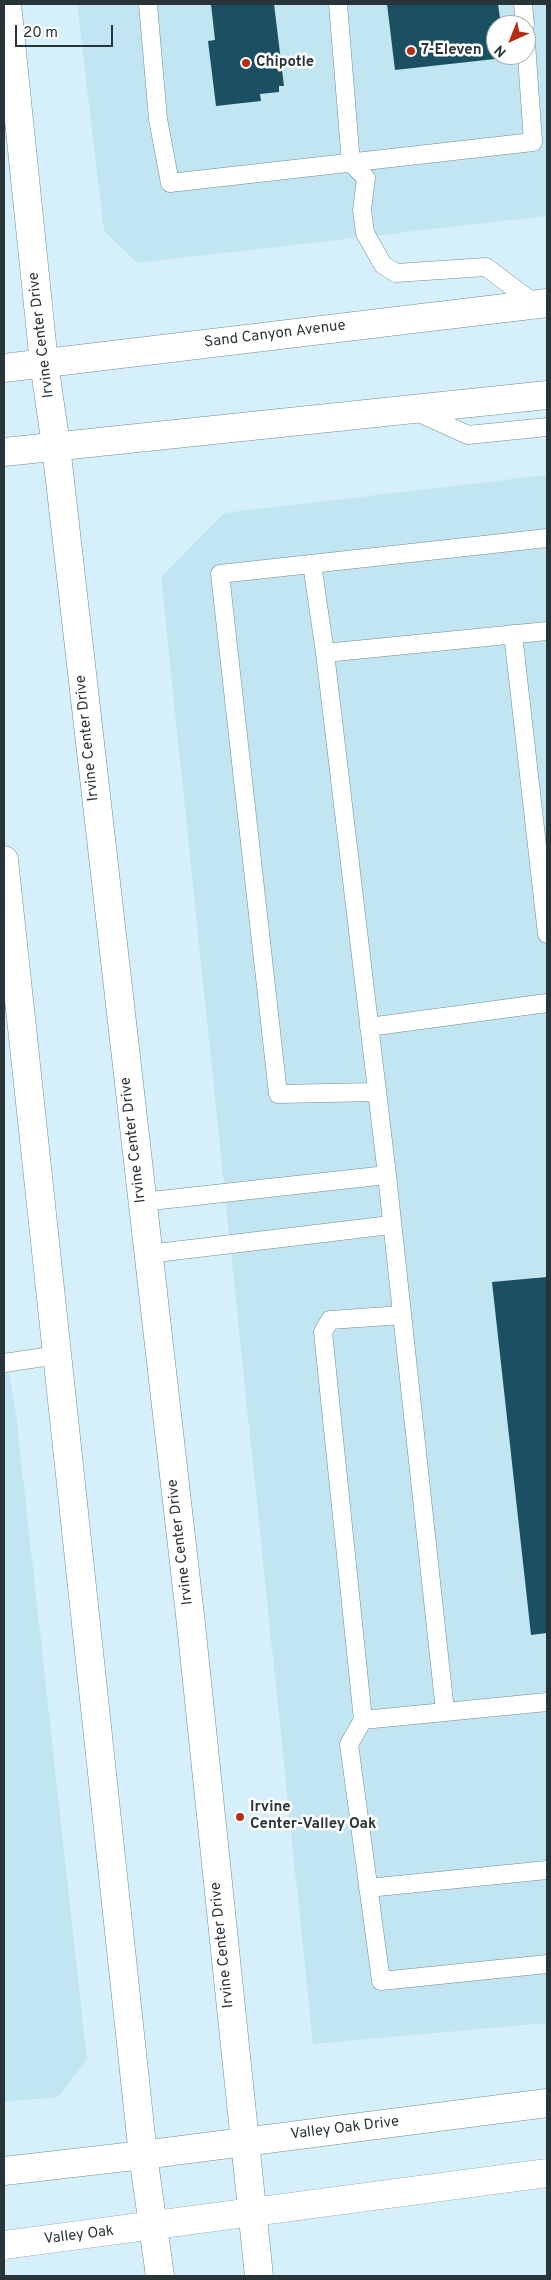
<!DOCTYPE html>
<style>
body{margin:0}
#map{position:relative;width:551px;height:2280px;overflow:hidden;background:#d5f0fb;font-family:Overpass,sans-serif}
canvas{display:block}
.frame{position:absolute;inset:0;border:5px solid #293438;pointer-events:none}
.north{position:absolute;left:486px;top:15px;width:50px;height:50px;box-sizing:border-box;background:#fff;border:1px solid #a9aeaf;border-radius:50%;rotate:224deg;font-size:14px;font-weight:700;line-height:20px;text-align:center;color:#293438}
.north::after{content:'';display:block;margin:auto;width:18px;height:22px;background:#b82c10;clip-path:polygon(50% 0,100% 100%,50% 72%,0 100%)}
.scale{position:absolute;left:15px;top:25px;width:98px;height:22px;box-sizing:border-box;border:2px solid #293438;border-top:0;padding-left:6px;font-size:15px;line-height:18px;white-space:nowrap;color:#293438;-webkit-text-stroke:4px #fff;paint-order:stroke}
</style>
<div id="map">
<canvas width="551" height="2280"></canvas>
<div class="frame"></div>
<div class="north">N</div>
<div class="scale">20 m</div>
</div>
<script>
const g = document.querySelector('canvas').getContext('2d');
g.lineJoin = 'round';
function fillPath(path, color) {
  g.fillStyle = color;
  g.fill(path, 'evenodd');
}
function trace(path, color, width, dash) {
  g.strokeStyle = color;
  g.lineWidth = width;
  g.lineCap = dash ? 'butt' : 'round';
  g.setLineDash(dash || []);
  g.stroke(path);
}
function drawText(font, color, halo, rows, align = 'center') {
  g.font = font + ' Overpass,sans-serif';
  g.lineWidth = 5;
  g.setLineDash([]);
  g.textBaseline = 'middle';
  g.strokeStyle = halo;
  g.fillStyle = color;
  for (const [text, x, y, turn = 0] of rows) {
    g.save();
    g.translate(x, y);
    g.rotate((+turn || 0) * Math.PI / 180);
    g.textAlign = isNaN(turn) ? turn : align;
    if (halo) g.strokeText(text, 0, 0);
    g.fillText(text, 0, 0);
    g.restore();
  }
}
fillPath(new Path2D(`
 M77,4H547V216L137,263L104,231ZM496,25H526V55H496Z
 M547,475V2023L313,2044L161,577L224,513Z
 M4,1343L16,1414L87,2060L58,2097L4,2102Z`), '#c2e5f2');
fillPath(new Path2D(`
 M211,4H274L284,86H279V92L260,94L261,101L216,106L208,41L215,40Z
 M387,4H498L501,25H496V55H504V58L395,70Z
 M547,1277V1633L531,1635L492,1282Z`), '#1a5061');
const lane = new Path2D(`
 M148,4L158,119L170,183L533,142L526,43
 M338,4L351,163L366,178L362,210L365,233L383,265L396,273L486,267L535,304
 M523,4L525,25
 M415,411L468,435L547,427
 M312,564L325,653
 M513,634L547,934
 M369,1027L547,1003
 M377,1092L278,1094L220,574L547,538
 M142,1202L387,1175
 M148,1254L391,1225
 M4,1363L58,1355
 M547,1702L363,1720L349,1744L381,1981L547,1964
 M445,1711L387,1175L325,653L547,631
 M363,1720L323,1332L330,1320L402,1315
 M368,1888L547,1870`);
const secondary = new Path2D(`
 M4,368L547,303
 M4,452L547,395
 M4,2171L143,2155L547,2103
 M4,2245L547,2173`);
const primary = new Path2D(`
 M7,4L44,363L56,446L191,1624L259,2276
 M4,860L143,2155L160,2276`);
trace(lane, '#728b94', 19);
trace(secondary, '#728b94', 29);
trace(primary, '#728b94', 29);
trace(lane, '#fff', 18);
trace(secondary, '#fff', 28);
trace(primary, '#fff', 28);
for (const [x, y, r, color] of [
 [411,51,5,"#b82c10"],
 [246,63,5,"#b82c10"],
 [240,1817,5,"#b82c10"]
]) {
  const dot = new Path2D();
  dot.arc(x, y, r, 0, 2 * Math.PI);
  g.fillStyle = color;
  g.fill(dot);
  trace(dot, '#fff', 2);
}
drawText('bold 15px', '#293438', '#fff', [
 ["7-Eleven",421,51],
 ["Chipotle",256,63],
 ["Irvine",250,1808],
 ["Center-Valley Oak",250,1825]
], 'left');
drawText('15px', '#293438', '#fff', [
 ["Irvine Center Drive",42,335,-97],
 ["Sand Canyon Avenue",275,335,-7],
 ["Irvine Center Drive",88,738,-96],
 ["Irvine Center Drive",134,1140,-97],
 ["Irvine Center Drive",181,1542,-97],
 ["Irvine Center Drive",223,1945,-96],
 ["Valley Oak Drive",345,2129,-7],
 ["Valley Oak",79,2236,-7]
]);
</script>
